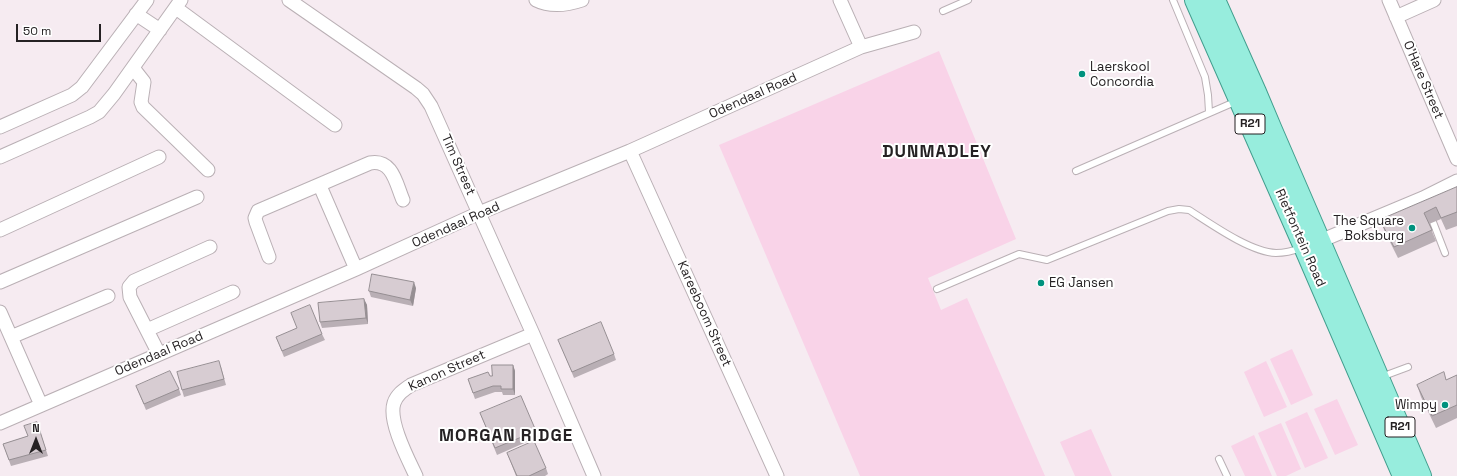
<!DOCTYPE html>
<style>
body{margin:0}
#map{position:relative;width:1457px;height:476px;overflow:hidden;background:#f6ebf1;font-family:"Space Grotesk",sans-serif}
canvas{display:block}
.north{position:absolute;left:16px;top:420px;width:40px;height:40px;-webkit-text-stroke:3px #fff;paint-order:stroke;rotate:0deg;font-size:11px;font-weight:700;line-height:16px;text-align:center;color:#252123}
.north::after{content:'';display:block;margin:auto;width:14px;height:18px;background:#252123;clip-path:polygon(50% 0,100% 100%,50% 72%,0 100%)}
.scale{position:absolute;left:16px;top:24px;width:85px;height:18px;box-sizing:border-box;border:2px solid #252123;border-top:0;padding-left:5px;font-size:12px;line-height:14px;white-space:nowrap;color:#252123;-webkit-text-stroke:3px #fff;paint-order:stroke}
</style>
<div id="map">
<canvas width="1457" height="476"></canvas>
<div class="north">N</div>
<div class="scale">50 m</div>
</div>
<script>
const g = document.querySelector('canvas').getContext('2d');
g.lineJoin = 'round';
function fillPath(path, color) {
  g.fillStyle = color;
  g.fill(path, 'evenodd');
}
function trace(path, color, width, dash) {
  g.strokeStyle = color;
  g.lineWidth = width;
  g.lineCap = dash ? 'butt' : 'round';
  g.setLineDash(dash || []);
  g.stroke(path);
}
function drawText(font, color, halo, rows, align = 'center') {
  g.font = font + ' "Space Grotesk",sans-serif';
  g.lineWidth = 4;
  g.setLineDash([]);
  g.textBaseline = 'middle';
  g.strokeStyle = halo;
  g.fillStyle = color;
  for (const [text, x, y, turn = 0] of rows) {
    g.save();
    g.translate(x, y);
    g.rotate((+turn || 0) * Math.PI / 180);
    g.textAlign = isNaN(turn) ? turn : align;
    if (halo) g.strokeText(text, 0, 0);
    g.fillText(text, 0, 0);
    g.restore();
  }
}
fillPath(new Path2D(`
 M939,51L1016,239L928,278L941,310L967,298L1045,476H860L719,145Z
 M1292,349L1313,395L1291,405L1270,359Z
 M1266,361L1287,407L1264,417L1244,372Z
 M1337,399L1358,445L1335,455L1314,409Z
 M1307,412L1328,458L1305,468L1285,422Z
 M1281,423L1301,469L1286,476H1277L1258,433Z
 M1091,429L1112,476H1075L1060,442Z
 M1254,435L1272,476H1245L1231,446Z`), '#f9d3e8');
const service = new Path2D(`
 M1173,0L1205,77L1208,95L1209,112
 M943,11L968,0
 M1076,171L1237,101
 M1433,222L1445,253
 M937,289L1019,254L1047,260L1168,211L1179,209L1189,210C1211,224 1250,252 1276,253C1285,253 1293,251 1301,248
 M1381,377L1408,367
 M1219,459L1227,476`);
const minor = new Path2D(`
 M289,0L416,88L423,94L431,106L533,334L594,476
 M536,0C550,7 567,5 582,0
 M840,0L861,47
 M1389,0L1457,159
 M176,8L335,125
 M136,14L160,30
 M1396,17L1434,0
 M133,68L144,82L141,102L143,107L208,170
 M0,127L72,95L82,87L147,0
 M630,151L777,476
 M0,157L90,117L99,112L114,94L181,0
 M320,186L356,269
 M0,230L159,157
 M1313,244L1423,198L1457,181
 M269,257L256,222L255,218L258,211L370,163C393,159 396,184 403,200
 M0,282L197,197
 M0,312L41,405
 M147,330L233,292
 M11,337L108,296
 M159,354L130,297L129,287L134,281L210,247
 M0,423L356,269L479,213L630,151L861,47L914,32
 M416,476C408,459 388,421 394,403C397,394 404,390 411,385L533,334`);
const primary = new Path2D(`
 M1195,0L1304,247L1403,476
 M1215,0L1256,92L1272,130L1320,241L1421,476`);
trace(service, '#bab0b5', 8);
trace(minor, '#bab0b5', 15);
trace(primary, '#429e8e', 22);
trace(service, '#fff', 6);
trace(minor, '#fff', 13);
trace(primary, '#97eddd', 20);
fillPath(new Path2D(`
 M1457,187V226L1446,230L1441,219L1429,224L1436,241L1398,258L1385,232L1380,220Z
 M416,288L413,306L371,297L369,291Z
 M364,299L367,305L368,324L322,328L320,322Z
 M322,334L325,340L284,357L276,337Z
 M561,346L614,354L616,360L574,378Z
 M513,365L515,371V395H503L502,392H495L475,399L468,379L492,376Z
 M221,367L226,385L184,397L182,390Z
 M1457,375V418L1436,428L1421,397L1417,385L1447,380Z
 M136,386L179,389L181,395L146,410Z
 M480,413L536,431L538,437L497,455Z
 M37,422L48,456L11,466L3,444L28,436Z
 M507,453L546,468L548,474L545,476H516Z`), '#b9afb5');
fillPath(new Path2D(`
 M414,282L416,288L413,306L410,300Z
 M364,299L367,305L368,324L366,318Z
 M513,365L515,371V395L513,389Z`), '#968f93');
const building = new Path2D(`
 M1457,187V212L1441,218L1436,207L1424,213L1432,230L1394,247L1380,220Z
 M372,274L414,282L410,300L369,291Z
 M364,299L366,318L320,322L318,303Z
 M310,305L322,334L282,351L276,337L297,328L291,313Z
 M601,322L614,354L572,372L558,340Z
 M219,361L224,379L182,390L177,372Z
 M492,365H513V389H501V386H493L473,393L468,379L488,372L490,376H492Z
 M170,371L179,389L144,404L136,386Z
 M1444,372L1446,380L1457,375V405L1432,416L1417,385Z
 M521,396L536,431L495,448L480,413Z
 M37,422L46,450L9,460L3,444L28,436L24,426Z
 M534,441L546,468L529,476H517L507,453Z`);
fillPath(building, '#d7ccd2');
trace(building, '#968f93', 1);
for (const [x, y, r, color] of [
 [1082,74,4,"#00927e"],
 [1412,228,4,"#00927e"],
 [1041,283,4,"#00927e"],
 [1445,405,4,"#00927e"]
]) {
  const dot = new Path2D();
  dot.arc(x, y, r, 0, 2 * Math.PI);
  g.fillStyle = color;
  g.fill(dot);
  trace(dot, '#fff', 1.5);
}
for (const [x, y, w] of [
 [1250,124,30],
 [1400,427,30]
]) {
  const box = new Path2D();
  box.roundRect(x - w / 2, y - 10, w, 20, 3);
  g.fillStyle = '#fff';
  g.fill(box);
  trace(box, '#252123', 1);
}
drawText('bold 12px', '#252123', null, [
 ["R21",1250,124],
 ["R21",1400,427]
]);
drawText('13px', '#252123', '#fff', [
 ["Laerskool",1090,67],
 ["Concordia",1090,82],
 ["The Square",1404,221,"right"],
 ["Boksburg",1404,236,"right"],
 ["EG Jansen",1049,283],
 ["Wimpy",1437,405,"right"]
], 'left');
drawText('13px', '#252123', '#fff', [
 ["O'Hare Street",1423,80,67],
 ["Odendaal Road",753,96,-24],
 ["Tim Street",458,165,66],
 ["Odendaal Road",456,225,-24],
 ["Rietfontein Road",1300,238,66],
 ["Kareeboom Street",704,314,66],
 ["Odendaal Road",159,354,-23],
 ["Kanon Street",447,371,-24]
]);
g.letterSpacing = '1px';
drawText('bold 17px', '#252123', '#fff', [
 ["DUNMADLEY",937,152],
 ["MORGAN RIDGE",506,436]
]);
g.letterSpacing = '0px';
</script>
